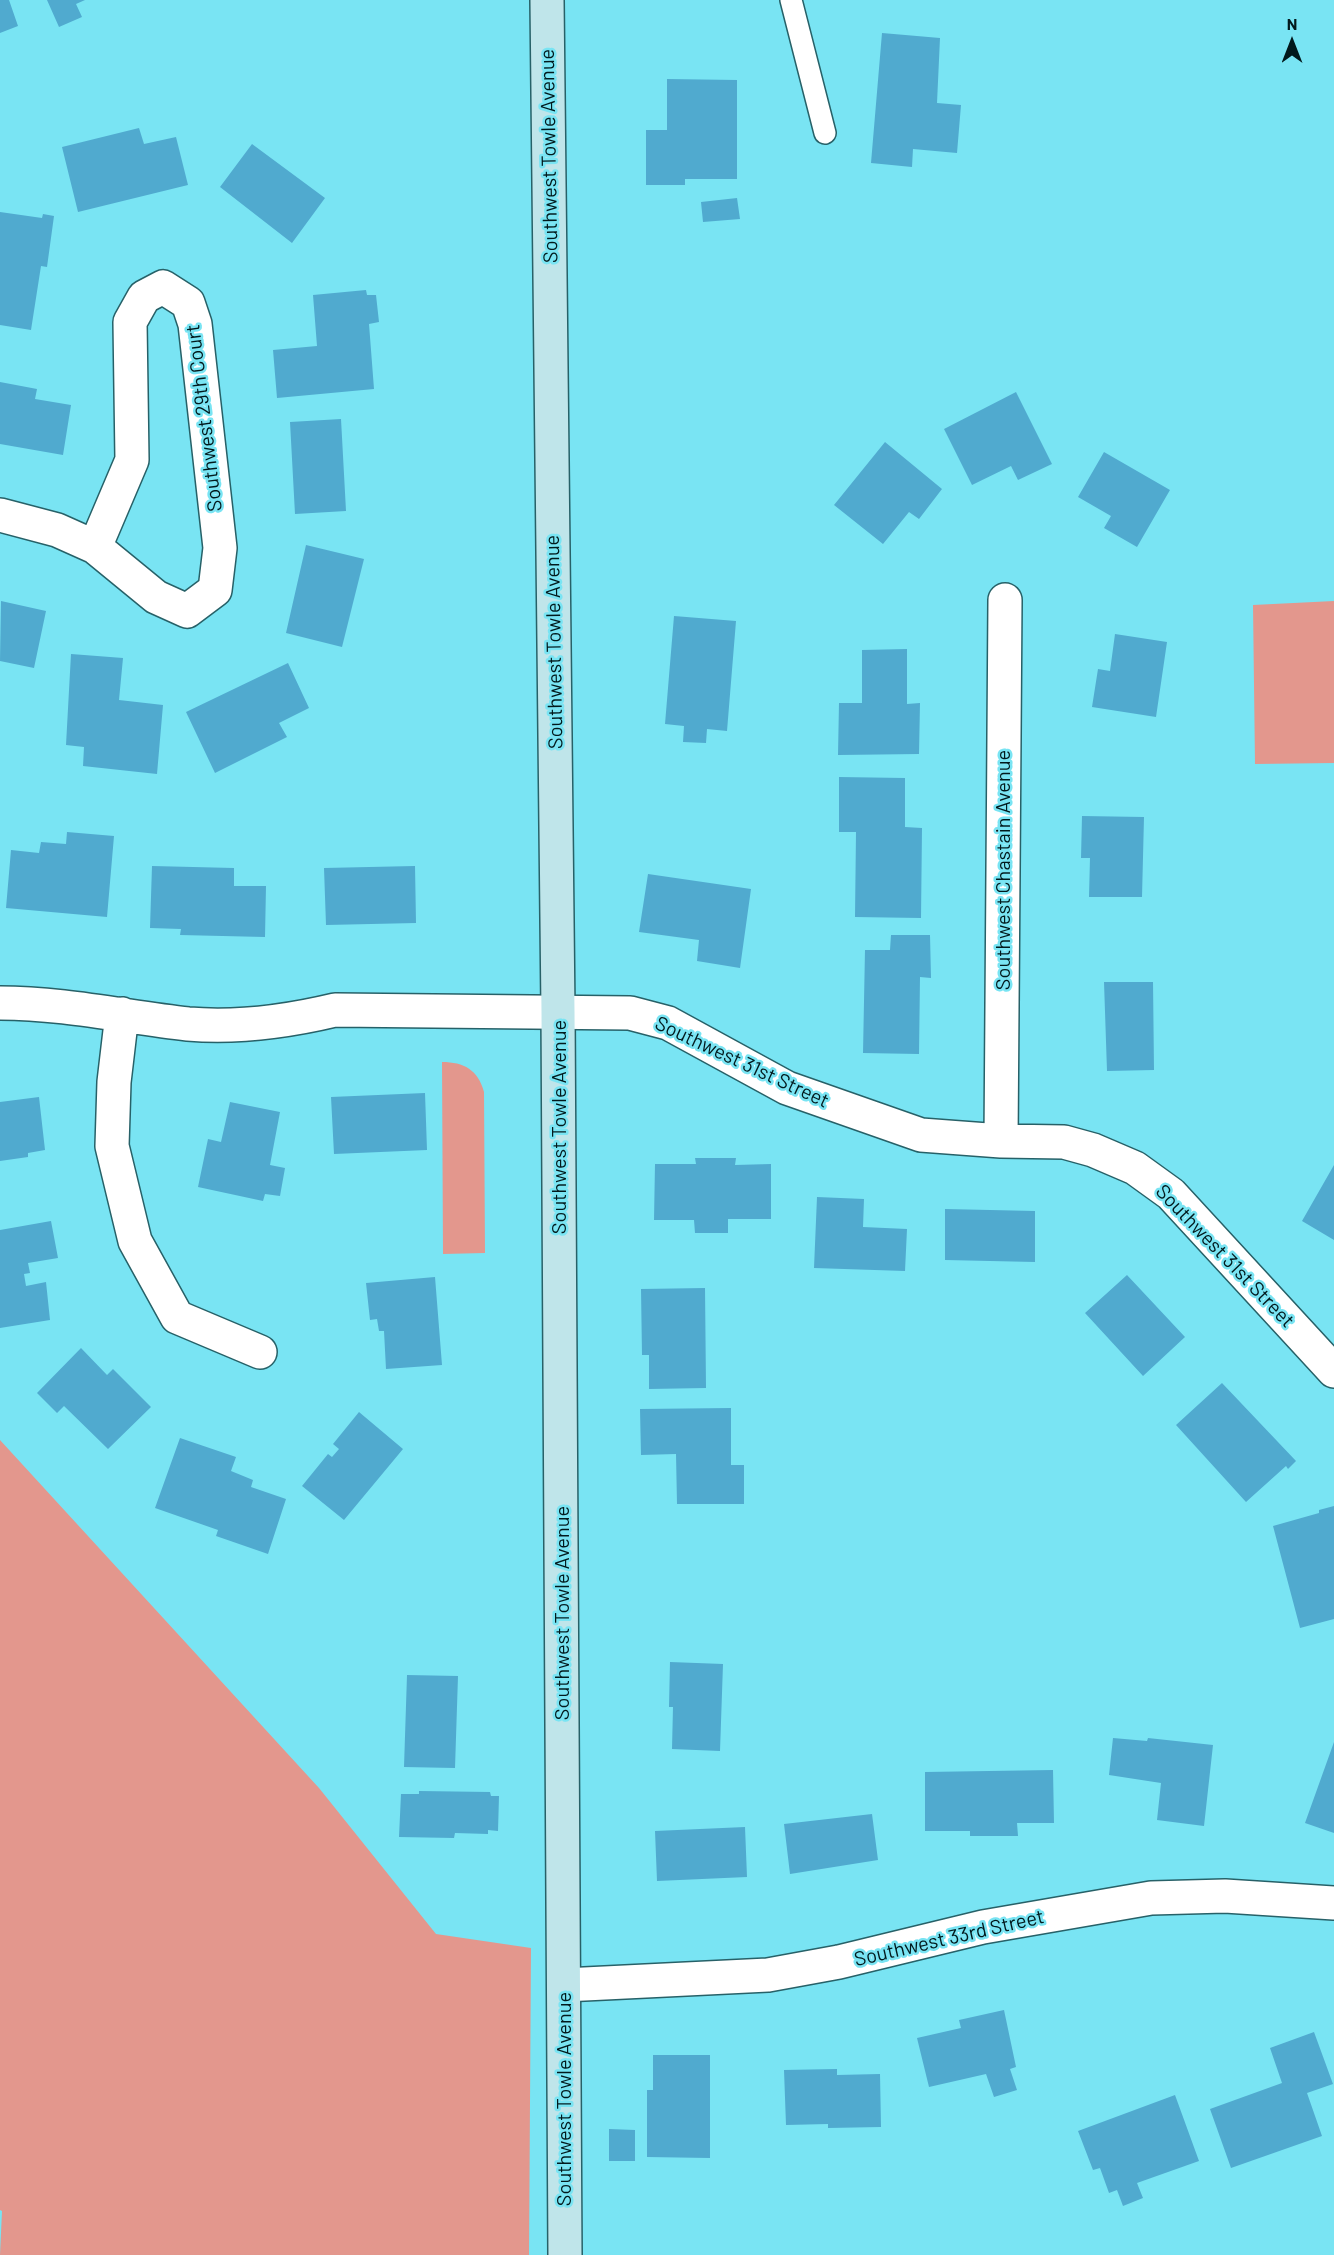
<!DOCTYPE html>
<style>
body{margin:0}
#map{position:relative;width:1334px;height:2255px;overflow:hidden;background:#79e4f3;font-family:Barlow,sans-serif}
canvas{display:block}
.north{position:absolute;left:1262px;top:12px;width:60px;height:60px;-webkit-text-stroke:4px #79e4f3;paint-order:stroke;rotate:0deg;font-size:16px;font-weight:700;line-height:24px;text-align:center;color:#02191c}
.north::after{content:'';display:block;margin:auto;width:21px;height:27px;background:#02191c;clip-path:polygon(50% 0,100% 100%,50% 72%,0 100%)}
</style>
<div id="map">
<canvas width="1334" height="2255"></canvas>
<div class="north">N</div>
</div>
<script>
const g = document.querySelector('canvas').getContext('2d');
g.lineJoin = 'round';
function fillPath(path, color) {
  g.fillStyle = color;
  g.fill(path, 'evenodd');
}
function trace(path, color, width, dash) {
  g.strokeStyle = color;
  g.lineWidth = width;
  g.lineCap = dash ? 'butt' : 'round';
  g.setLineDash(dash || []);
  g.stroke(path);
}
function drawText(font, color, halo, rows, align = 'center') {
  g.font = font + ' Barlow,sans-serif';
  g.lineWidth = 5;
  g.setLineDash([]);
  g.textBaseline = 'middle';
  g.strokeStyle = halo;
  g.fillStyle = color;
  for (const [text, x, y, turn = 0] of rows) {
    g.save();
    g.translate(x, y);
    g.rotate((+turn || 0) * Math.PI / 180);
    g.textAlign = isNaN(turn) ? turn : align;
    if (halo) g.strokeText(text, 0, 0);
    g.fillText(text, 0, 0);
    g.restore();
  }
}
fillPath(new Path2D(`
 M1334,601V763L1255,764L1253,605Z
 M442,1062C464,1062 478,1070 484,1092L485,1253L443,1254Z
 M0,1440L319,1788L436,1934L531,1948L529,2255H0L2,2211L0,2210Z`), '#e3978d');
fillPath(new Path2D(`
 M0,0H9L18,26L0,33Z
 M47,0H85L76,4L82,17L59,27Z
 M882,33L940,38L937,103L961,105L957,153L913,149L912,167L871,163Z
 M667,79L737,80V179H685V185H646V130H667Z
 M139,128L144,144L176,137L188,185L78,212L62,147Z
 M252,144L325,198L292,243L220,187Z
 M737,198L740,219L703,222L701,202Z
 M0,212L42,218L43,214L54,216L47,267L41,266L31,330L0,325Z
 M366,290L367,295H376L379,322L369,324L374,389L277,398L273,350L317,346L313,295Z
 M0,382L37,389L35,399L71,405L63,455L0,444Z
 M1016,392L1052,464L1018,480L1011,466L972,485L944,429Z
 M341,419L346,511L295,514L290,422Z
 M885,442L942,489L919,519L909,512L883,544L834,505Z
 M1104,452L1170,490L1137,547L1104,528L1111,516L1078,497Z
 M306,545L364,559L342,647L286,633Z
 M1,601L46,611L34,668L0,661Z
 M674,616L736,621L727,731L707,729L706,743L683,742L684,726L665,724Z
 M1115,634L1167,642L1156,717L1092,707L1098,669L1110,671Z
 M907,649V704L920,703L919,754L838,755L839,703H862V650Z
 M71,654L123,658L119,700L163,705L157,774L83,766L84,747L66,745Z
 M288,663L309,708L279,723L287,737L215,773L186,712Z
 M839,777L905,778V827L922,828L921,918L855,917L856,832H839Z
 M1082,816L1144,817L1142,897H1089L1090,858H1081Z
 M67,832L114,836L107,917L6,908L11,850L39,853L41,842L66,844Z
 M152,866L234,868V886H266L265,937L180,935L181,929L150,928Z
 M415,866L416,923L326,925L324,868Z
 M648,874L751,889L740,968L697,961L699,940L639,932Z
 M891,935H930L931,978L920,977L919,1054L863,1053L865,950H890Z
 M1104,982H1153L1154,1070L1107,1071Z
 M425,1093L427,1150L334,1154L331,1097Z
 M39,1097L45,1150L28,1153V1157L0,1161V1102Z
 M230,1102L280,1112L270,1165L285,1168L280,1196L265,1194L263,1201L198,1187L208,1139L221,1142Z
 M695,1158H736L735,1165L771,1164V1219H728V1233H695L694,1220H654L655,1164H696Z
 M1334,1165V1240L1302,1221Z
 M817,1197L864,1199L863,1227L907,1229L905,1271L814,1268Z
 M945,1209L1035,1211V1262L945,1260Z
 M51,1221L58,1258L28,1263L30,1273L24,1274L26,1286L46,1282L50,1320L0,1328V1230Z
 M1127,1275L1185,1337L1143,1376L1085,1313Z
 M435,1277L442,1365L386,1369L384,1331H379L377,1319L370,1320L366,1283Z
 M705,1288L706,1388L649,1389V1355H642L641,1289Z
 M81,1348L107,1375L113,1369L151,1407L108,1449L64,1406L57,1413L37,1393Z
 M1222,1383L1296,1461L1288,1469L1286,1466L1246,1502L1176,1425Z
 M731,1408V1465H744V1504H677L676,1454L641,1455L640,1409Z
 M359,1412L403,1449L344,1520L302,1486L328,1454L332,1457L339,1449L333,1444Z
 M180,1438L236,1457L231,1471L253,1480L251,1487L286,1499L268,1554L216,1536L218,1530L155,1508Z
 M1334,1506V1619L1300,1628L1273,1526L1319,1513V1510Z
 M670,1662L723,1664L720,1751L672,1749L673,1707H669Z
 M407,1675L458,1676L455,1768L404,1767Z
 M1113,1738L1147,1741L1148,1738L1213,1745L1204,1826L1157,1820L1161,1783L1109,1775Z
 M1334,1742V1833L1305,1823Z
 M1053,1770L1054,1823H1017L1018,1836H970V1831H925V1772Z
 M419,1791L490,1792L491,1796H499L498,1831L488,1830V1834L455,1833L454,1838L399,1837L401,1794H419Z
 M872,1814L878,1860L790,1874L784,1824Z
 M745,1827L747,1877L657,1881L655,1831Z
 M1004,2010L1016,2067L1010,2069L1017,2090L994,2097L986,2074L929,2087L917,2038L961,2028L959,2020Z
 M1314,2032L1333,2084L1307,2093L1322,2136L1231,2168L1210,2109L1282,2083L1270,2048Z
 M653,2055H710V2158L647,2157V2090H653Z
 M837,2069V2075L880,2074L881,2127L828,2128V2124L786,2125L784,2070Z
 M1175,2095L1199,2161L1137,2183L1143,2198L1123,2206L1117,2190L1109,2193L1100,2168L1093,2170L1078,2131Z
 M609,2129L635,2130V2161H609Z`), '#50aacf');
const lane = new Path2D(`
 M791,0L825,133`);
const street = new Path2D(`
 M0,515L57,530L95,547L156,597L187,611L215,590L220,548L195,324L188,303L163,287L144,297L130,322L132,460L95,547
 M0,1003C63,1003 126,1017 188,1024C236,1028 289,1021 335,1010L630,1013L668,1023L787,1088L921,1135L1001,1141L1064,1142L1093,1150L1135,1168L1171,1194L1334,1371
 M122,1014L114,1082L112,1146L135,1241L177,1317L260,1352
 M1001,1141L1005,600
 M564,1985L768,1975L839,1962L983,1927L1151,1898L1225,1896L1334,1903`);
const secondary = new Path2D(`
 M547,0L558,1011L565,2255`);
trace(lane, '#276168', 24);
trace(street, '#276168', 36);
trace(secondary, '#276168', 36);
trace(lane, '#fff', 21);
trace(street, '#fff', 33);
trace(secondary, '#bfe5ea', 33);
drawText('20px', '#02191c', '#79e4f3', [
 ["Southwest Towle Avenue",549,156,-91],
 ["Southwest 29th Court",204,418,-97],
 ["Southwest Towle Avenue",554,642,-91],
 ["Southwest Chastain Avenue",1003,870,-90],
 ["Southwest 31st Street",742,1062,25],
 ["Southwest Towle Avenue",559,1127,-90],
 ["Southwest 31st Street",1225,1256,46],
 ["Southwest Towle Avenue",562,1613,-90],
 ["Southwest 33rd Street",949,1938,-13],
 ["Southwest Towle Avenue",564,2099,-90]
]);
</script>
